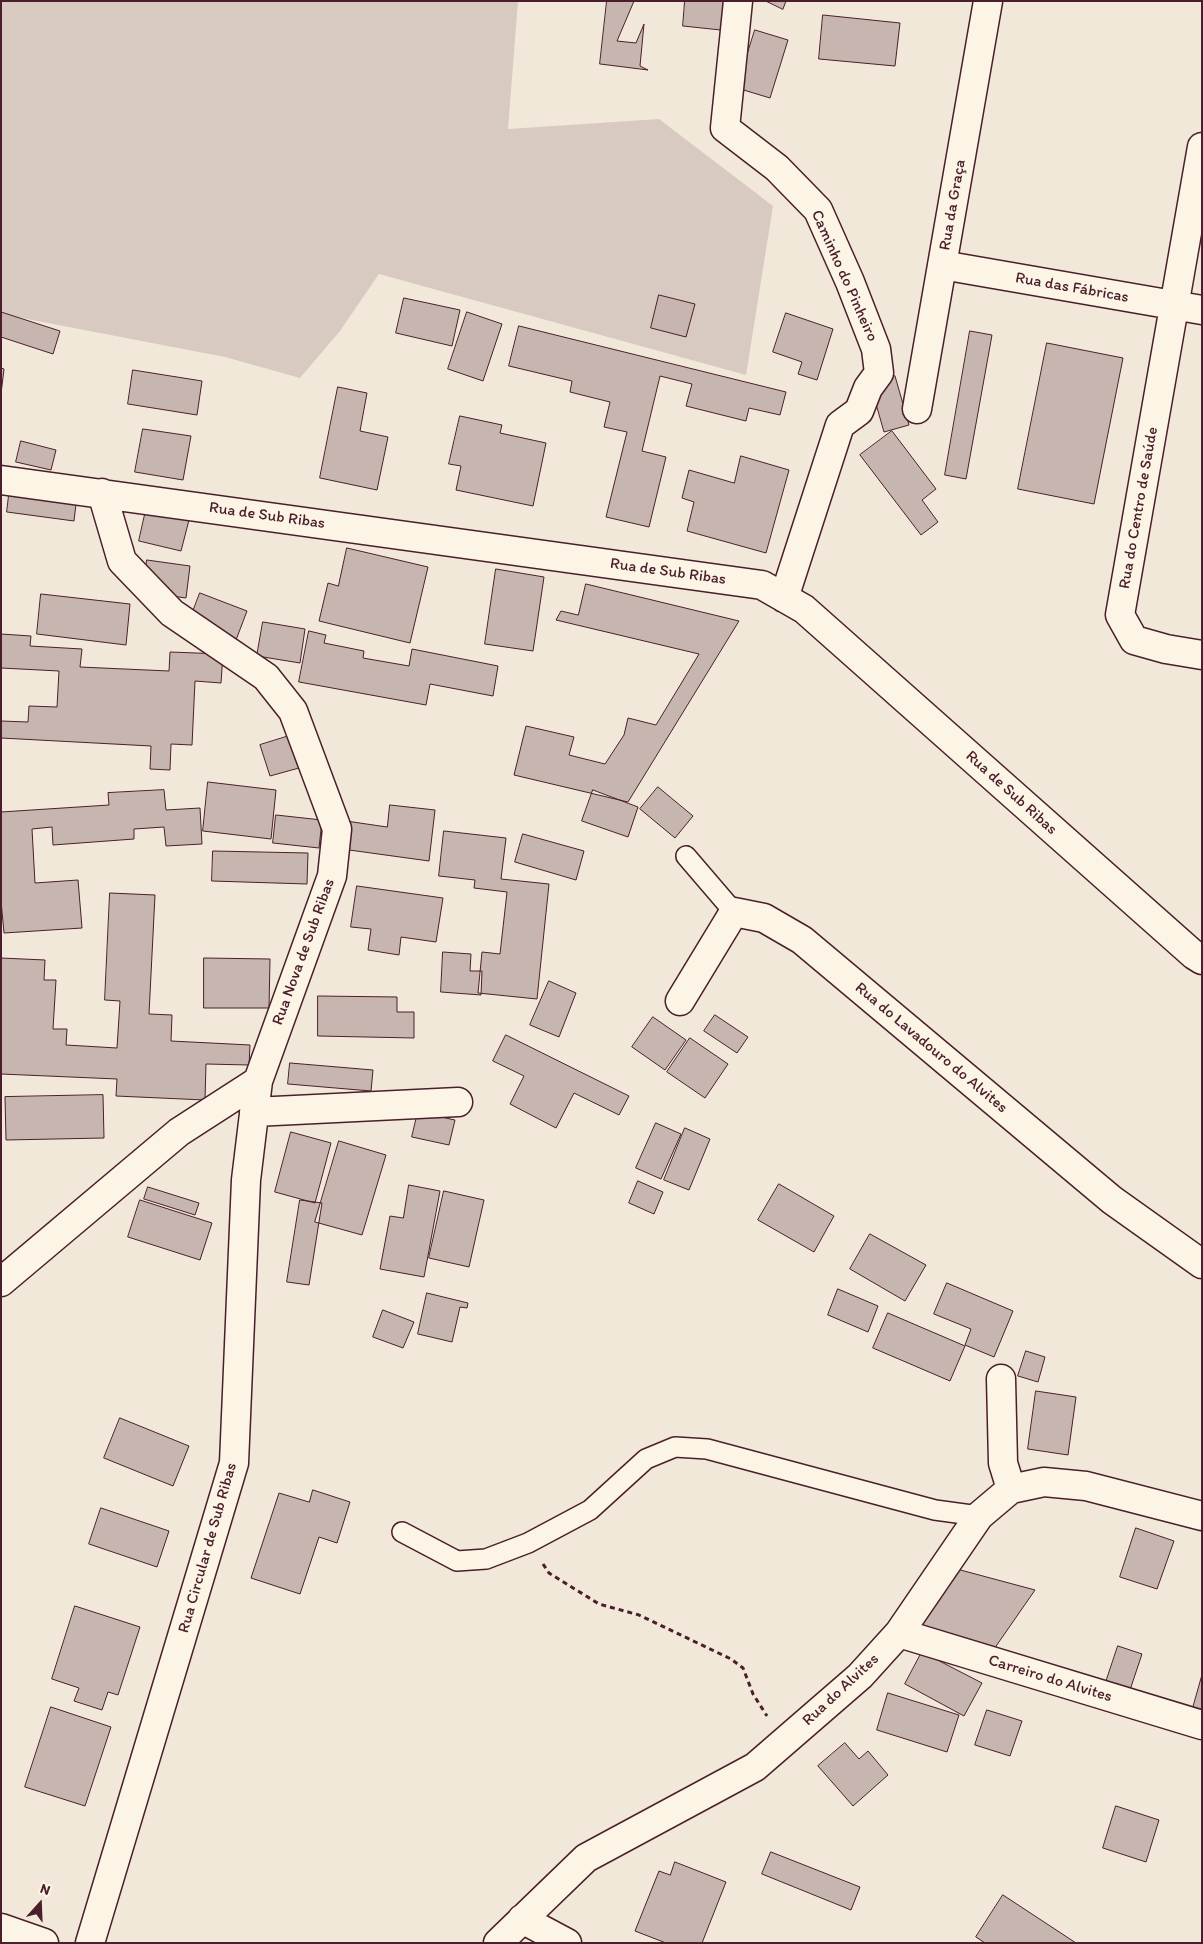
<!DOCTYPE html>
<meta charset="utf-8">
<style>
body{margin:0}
#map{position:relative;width:1203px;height:1944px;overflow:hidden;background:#f1e8da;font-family:Itim,sans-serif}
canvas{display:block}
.frame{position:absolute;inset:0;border:2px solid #4a1f2b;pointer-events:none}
.north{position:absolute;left:15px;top:1879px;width:50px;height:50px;-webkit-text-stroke:4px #fcf5e5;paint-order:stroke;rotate:20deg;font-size:14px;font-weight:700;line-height:20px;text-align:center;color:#4a1f2b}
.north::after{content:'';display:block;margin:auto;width:18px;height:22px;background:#4a1f2b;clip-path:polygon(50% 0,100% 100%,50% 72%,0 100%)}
</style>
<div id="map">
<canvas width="1203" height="1944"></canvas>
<div class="frame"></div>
<div class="north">N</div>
</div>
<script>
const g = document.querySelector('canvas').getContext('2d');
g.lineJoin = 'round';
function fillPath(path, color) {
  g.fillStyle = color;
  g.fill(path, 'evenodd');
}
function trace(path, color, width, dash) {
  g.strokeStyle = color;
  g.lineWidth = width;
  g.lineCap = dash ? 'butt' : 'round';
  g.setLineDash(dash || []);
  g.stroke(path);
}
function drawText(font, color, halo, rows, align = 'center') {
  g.font = font + ' Itim,sans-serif';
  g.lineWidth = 4;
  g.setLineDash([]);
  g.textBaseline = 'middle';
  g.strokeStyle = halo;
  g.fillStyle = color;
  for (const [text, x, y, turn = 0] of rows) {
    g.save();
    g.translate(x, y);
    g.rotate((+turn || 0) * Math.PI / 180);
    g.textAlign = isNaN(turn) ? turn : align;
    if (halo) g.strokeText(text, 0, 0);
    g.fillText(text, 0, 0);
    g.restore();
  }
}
fillPath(new Path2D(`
 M1,1H518L508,129L659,119L773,206L746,375L379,274L340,331L300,378L225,357L1,314Z`), '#d8cac0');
const building = new Path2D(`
 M607,1H634L617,41L636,43L644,24L640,66L648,70L600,64Z
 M685,1H734L730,31L683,26Z
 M766,1H786L783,9Z
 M823,15L900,23L895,66L819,59Z
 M755,30L788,40L770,98L737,88Z
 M659,295L695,304L686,337L651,328Z
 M404,298L460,310L452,346L396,333Z
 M1,312L60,331L53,354L1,337Z
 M467,312L502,324L483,381L448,369Z
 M786,313L833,329L817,380L798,374L802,362L773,352Z
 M519,326L786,392L780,415L749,408L746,421L686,406L692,384L660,376L642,451L666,457L649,527L606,517L627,432L604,427L610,402L570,392L572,381L509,366Z
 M970,331L992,335L966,479L945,475Z
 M1047,343L1123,358L1094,504L1018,489Z
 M1,368L4,369L1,394Z
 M133,370L202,381L197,415L128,404Z
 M895,376L909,425L884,432L870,383Z
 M338,387L367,393L360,431L388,437L377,490L320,478Z
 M460,416L502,425L500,433L546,443L533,506L456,490L461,466L449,464Z
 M143,429L191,436L183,480L135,472Z
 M892,431L936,489L922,500L938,522L921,535L860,455Z
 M21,441L56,450L51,470L16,462Z
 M741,456L789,470L766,553L687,531L694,502L682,498L689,470L734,483Z
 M9,495L76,504L74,521L7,512Z
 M146,510L189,520L181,551L139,541Z
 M347,548L428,567L410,643L319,621L328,583L338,586Z
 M147,560L190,566L186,598L143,592Z
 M496,569L544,577L533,651L485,644Z
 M586,584L739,621L628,802L514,775L526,726L574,737L569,755L605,764L624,735L628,718L656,725L699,654L556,620L561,611L578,615Z
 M200,593L247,611L236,640L189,622Z
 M41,594L130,604L126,645L37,634Z
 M263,622L305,629L300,663L257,656Z
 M309,631L326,635L324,643L364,651L363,658L409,666L412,649L498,666L493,696L430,684L426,705L299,682Z
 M1,634L31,636L30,646L82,649L80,667L169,671L170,652L223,654L221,683L195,681L192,745L171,744L170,770L150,769L151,746L1,738V721L28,722L29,706L57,707L59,671L1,668Z
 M289,736L299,768L270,776L260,745Z
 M208,782L276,790L271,839L203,831Z
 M658,787L693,816L675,838L640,809Z
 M164,790L166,810L200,808L202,844L166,846L164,827L134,829V839L53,845L52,827L32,829L35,883L78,880L82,928L4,933L1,901V812L109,805L108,793Z
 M593,790L638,807L628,837L582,821Z
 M390,805L435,810L429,861L342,849L346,821L387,827Z
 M276,815L322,820L319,848L273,843Z
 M444,831L506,838L501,879L549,884L537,999L478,993L482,952L500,954L507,892L474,888L475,880L439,876Z
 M523,834L584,851L576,880L515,862Z
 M213,851L308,853L307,884L212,881Z
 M357,886L443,898L436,942L401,937L399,955L368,950L371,929L351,927Z
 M110,893L155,895L149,1014L172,1015L171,1041L250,1045L249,1065L206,1064L205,1100L116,1096L117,1079L1,1074V958L45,960L44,980H56L53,1029H67L66,1045L117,1048L120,1001L105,1000Z
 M443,952L471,954L470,971H482L481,995L441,992Z
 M204,958L270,959L269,1008H204Z
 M549,981L576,993L559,1037L530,1025Z
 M318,996L397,997V1012H414V1038L318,1036Z
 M715,1015L748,1037L737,1053L704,1031Z
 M653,1017L686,1040L665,1070L632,1047Z
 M506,1035L629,1096L619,1115L574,1093L556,1128L510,1104L524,1076L493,1061Z
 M690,1038L728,1064L705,1098L667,1072Z
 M290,1063L373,1070L371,1091L288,1084Z
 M103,1095L104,1138L6,1140L5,1097Z
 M418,1112L455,1120L449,1145L412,1137Z
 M656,1123L681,1134L661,1179L636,1168Z
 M685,1128L710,1139L689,1190L664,1180Z
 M291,1132L331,1143L315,1203L275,1192Z
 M339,1141L386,1155L362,1235L315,1222Z
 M638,1181L663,1192L654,1214L629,1203Z
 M779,1184L834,1216L814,1252L758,1220Z
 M409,1185L440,1191L424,1277L380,1269L390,1216L403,1218Z
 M148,1187L199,1203L195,1215L144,1199Z
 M444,1191L484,1200L469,1267L429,1258Z
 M140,1200L212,1223L200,1260L128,1237Z
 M300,1200L322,1203L309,1285L287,1282Z
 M870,1234L926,1265L905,1301L850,1269Z
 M947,1283L1013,1311L994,1357L965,1345L971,1329L934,1314Z
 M838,1289L878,1306L868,1332L828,1315Z
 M427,1293L468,1303L467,1308L460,1307L452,1342L418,1334Z
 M383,1310L414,1322L403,1348L373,1337Z
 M888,1313L965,1346L950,1381L873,1348Z
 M1026,1351L1045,1357L1038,1382L1018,1376Z
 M1036,1391L1076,1397L1068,1455L1028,1449Z
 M120,1418L189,1446L173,1486L104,1458Z
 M313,1490L350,1502L337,1543L319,1537L300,1594L251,1578L279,1493L309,1502Z
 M101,1508L169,1531L157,1567L89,1544Z
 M1136,1528L1174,1541L1157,1589L1120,1577Z
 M953,1568L1035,1590L992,1652L908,1626Z
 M75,1606L140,1627L118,1695L108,1692L102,1710L74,1701L79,1688L52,1679Z
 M1118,1646L1142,1654L1130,1690L1106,1682Z
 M922,1652L982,1683L964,1716L905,1684Z
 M1202,1675V1710L1193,1708Z
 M888,1693L959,1715L947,1752L877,1730Z
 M51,1707L111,1727L85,1806L25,1787Z
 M987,1710L1022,1721L1010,1756L975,1745Z
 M845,1743L859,1759L868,1751L888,1775L853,1806L818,1766Z
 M1116,1806L1159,1820L1146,1862L1103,1848Z
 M771,1852L860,1887L851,1910L762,1874Z
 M675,1862L726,1882L702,1943H666L635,1931L659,1871L670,1875Z
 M1003,1895L1076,1943H985L976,1937Z`);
fillPath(building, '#c7b6af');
trace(building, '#4a1f2b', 1);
const lane = new Path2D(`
 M686,856L734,912
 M402,1532L457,1561L486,1559L528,1543L590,1510L646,1459L675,1447L707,1449L935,1510L979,1516`);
const street = new Path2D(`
 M738,1L725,128L777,168L818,210L850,282L876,349L879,373L868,388L859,411L840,425L784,598
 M1202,147L1120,615L1134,640L1166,649L1202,655
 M942,265L1202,310
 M917,409L988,1
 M1,480L762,585L804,609L1194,955L1202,960
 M680,1001L734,912L764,918L802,940L1112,1200L1202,1264
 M254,1112L458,1102
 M1,1282L179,1132L258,1081
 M1001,1379L1003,1463L1011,1489
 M899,1633L1202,1725
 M522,1919L567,1943
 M1,1928L44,1943
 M90,1943L234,1463L246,1180L258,1081L332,876L337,829L293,711L266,677L172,613L122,561L102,493
 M498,1943L586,1858L755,1767L860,1676L899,1633L979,1516L1011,1489L1044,1482L1086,1486L1202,1516`);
trace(lane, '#4a1f2b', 22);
trace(street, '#4a1f2b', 31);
trace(new Path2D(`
 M543,1564L549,1573L599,1604L639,1615L731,1659L743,1668L753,1694L767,1716`), '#4a1f2b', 3, [5, 4]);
trace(lane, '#fcf5e5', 19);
trace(street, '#fcf5e5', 28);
drawText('16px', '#4a1f2b', '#fcf5e5', [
 ["Rua da Graça",953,205,-80],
 ["Caminho do Pinheiro",844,276,66],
 ["Rua das Fábricas",1072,288,10],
 ["Rua do Centro de Saúde",1139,508,-80],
 ["Rua de Sub Ribas",267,516,8],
 ["Rua de Sub Ribas",668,572,8],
 ["Rua de Sub Ribas",1011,793,42],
 ["Rua Nova de Sub Ribas",304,952,-70],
 ["Rua do Lavadouro do Alvites",931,1048,40],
 ["Rua Circular de Sub Ribas",208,1548,-74],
 ["Carreiro do Alvites",1050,1679,17],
 ["Rua do Alvites",841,1690,-43]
]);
</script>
